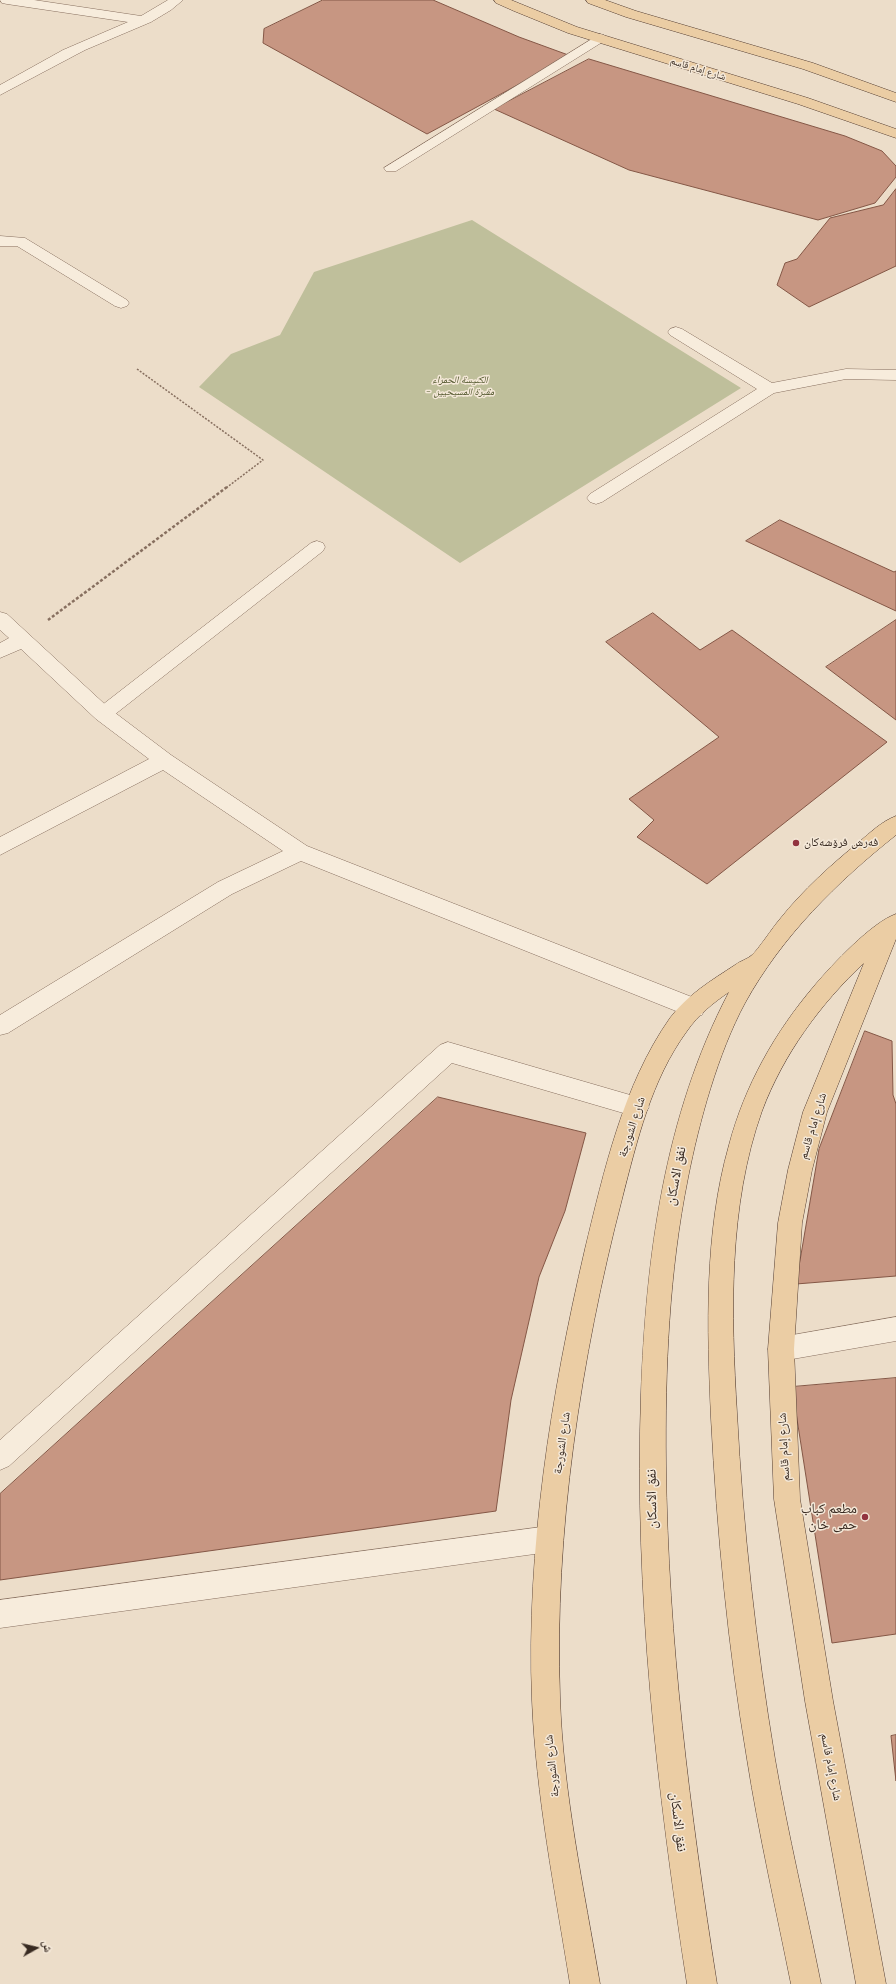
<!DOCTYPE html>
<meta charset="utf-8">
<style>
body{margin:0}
#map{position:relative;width:896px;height:1984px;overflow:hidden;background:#ecddc9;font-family:Lora,"Noto Naskh Arabic",serif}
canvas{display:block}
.north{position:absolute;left:16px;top:1928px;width:40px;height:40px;-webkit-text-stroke:3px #f4e8d8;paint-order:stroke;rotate:82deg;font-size:11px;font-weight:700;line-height:16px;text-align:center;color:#382a21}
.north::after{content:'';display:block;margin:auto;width:14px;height:18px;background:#382a21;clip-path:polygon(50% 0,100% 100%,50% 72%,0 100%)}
</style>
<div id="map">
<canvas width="896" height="1984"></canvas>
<div class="north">ش</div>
</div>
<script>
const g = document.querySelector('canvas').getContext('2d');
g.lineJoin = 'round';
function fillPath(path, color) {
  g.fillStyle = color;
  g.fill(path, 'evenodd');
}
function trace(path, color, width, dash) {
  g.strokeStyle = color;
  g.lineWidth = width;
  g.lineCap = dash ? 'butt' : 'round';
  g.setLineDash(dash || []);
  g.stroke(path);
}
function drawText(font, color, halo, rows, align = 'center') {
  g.font = font + ' Lora,"Noto Naskh Arabic",serif';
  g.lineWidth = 3;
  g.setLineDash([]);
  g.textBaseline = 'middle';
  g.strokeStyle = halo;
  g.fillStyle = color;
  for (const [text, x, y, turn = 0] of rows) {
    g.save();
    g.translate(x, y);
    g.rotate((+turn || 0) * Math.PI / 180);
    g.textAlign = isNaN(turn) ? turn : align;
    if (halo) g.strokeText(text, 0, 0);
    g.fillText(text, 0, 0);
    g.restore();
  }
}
fillPath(new Path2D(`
 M472,220L741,388L460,563L199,387L231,354L280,335L314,272Z`), '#bfbf9b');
const building = new Path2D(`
 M323,0H433L519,37L571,56L427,134L263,43L264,29Z
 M589,59L845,136L882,151L896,166V177L875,203L818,220L629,170L494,109Z
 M896,189V266L809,307L777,285L785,263L797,259L830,218L883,205Z
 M780,520L894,572L896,571V611L746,541Z
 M653,613L700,650L732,630L887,742L707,884L637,837L654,820L629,799L719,737L606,642Z
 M896,620V720L826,667Z
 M865,1031L892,1041L893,1095L896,1104V1276L796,1284L819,1149Z
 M438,1097L586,1133L565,1211L539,1277L511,1400L496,1511L0,1580V1494Z
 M896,1378V1634L832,1643L792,1387Z
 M896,1735V1781L891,1736Z`);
fillPath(building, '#c79682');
trace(building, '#845746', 1);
const service = new Path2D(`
 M600,34L604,35L606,38L604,41L396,171H386L384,168Z
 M317,541L323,543L325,547L323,551L109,719L103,721L97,719L94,714L97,709L311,543Z`);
const minor = new Path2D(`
 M0,0H34L141,16L168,0H183L171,10L151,22L85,50L0,95V85L63,50L128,22L7,4L2,3Z
 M0,236L25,238L127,300L129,303L127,306L121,308L115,306L17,246H0Z
 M676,327L682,329L772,383L846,369L896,370V380L846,379L774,393L602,502L596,504L590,502L587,498L590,494L757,389L670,335L668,332L670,329Z
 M0,612L7,614L110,709L171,755L307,846L702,1001L705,1008L702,1015L694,1017L686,1015L301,861L232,894L8,1033L0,1035V1015L218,882L283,851L163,770L0,855V837L149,759L96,719L21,649L0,658V643L9,638L0,630Z
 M448,1042L637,1097L645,1100L649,1107L645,1114L637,1117L452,1063L9,1466L0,1470V1440L440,1045Z
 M896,1317V1341L781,1361L772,1357L768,1349L772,1341L781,1337Z
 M549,1526L558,1530L562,1539L558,1548L549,1552L0,1628V1600Z`);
const primary = new Path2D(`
 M494,0H511L577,27L808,98L896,129V138L798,104L568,33L514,11L496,3Z
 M586,0H605L636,11L813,63L896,93V102L803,69L626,17L588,3Z
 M896,816V835C837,882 782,936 745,1003C718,1053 699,1122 688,1178C669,1272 665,1369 666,1465C668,1640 690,1812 717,1984H687C657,1789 634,1592 641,1394C646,1257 664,1116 729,992C713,1003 698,1015 687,1031C651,1080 637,1141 622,1199C581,1357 554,1533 560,1697C563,1793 584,1889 600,1984H570C555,1890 536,1796 532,1700C526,1550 551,1395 585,1249C604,1171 623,1085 670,1018C687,995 712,980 735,965C740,961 748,959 752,955C758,950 773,927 780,919C803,890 831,865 859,842C870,833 882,821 896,816Z
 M896,914V939L827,1112L812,1170L802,1223L794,1349L800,1499L833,1701L886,1984H856L805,1701L774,1499L768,1349L778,1223L788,1170L803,1112L864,963C820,1004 783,1055 762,1111C728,1206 731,1314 737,1413C743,1529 756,1644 775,1759C788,1834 806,1909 821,1984H791C776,1909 759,1835 747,1759C728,1647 717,1532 711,1418C707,1328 704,1233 729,1145C745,1085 775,1032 815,985C832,965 872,922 896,914Z`);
trace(service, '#876f5f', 1);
trace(minor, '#876f5f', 1);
trace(primary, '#553e32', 1);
trace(new Path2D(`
 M137,369L263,460L226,488`), '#876f5f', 1.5, [2, 1.5]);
trace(new Path2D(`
 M48,620L227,487`), '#876f5f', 2.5, [3, 2]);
fillPath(service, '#f7ecdc');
fillPath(minor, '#f7ecdc');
fillPath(primary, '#ebcda4');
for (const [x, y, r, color] of [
 [796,843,4,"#92333f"],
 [865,1517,4,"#92333f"]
]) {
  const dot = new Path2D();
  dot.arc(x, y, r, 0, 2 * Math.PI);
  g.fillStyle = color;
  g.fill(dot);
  trace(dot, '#f4e8d8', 1.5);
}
drawText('10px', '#382a21', '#f4e8d8', [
 ["شارع إمام قاسم",698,69,17]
]);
drawText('italic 10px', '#4e5329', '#f4e8d8', [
 ["الكنيسة الحمراء",460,380],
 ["- مقبرة المسيحيين",460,392]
]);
drawText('12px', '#382a21', '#f4e8d8', [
 ["فەرش فرۆشەکان",804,843]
], 'left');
drawText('12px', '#382a21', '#f4e8d8', [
 ["شارع إمام قاسم",813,1126,-73],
 ["شارع الشورجة",632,1127,-72],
 ["شارع الشورجة",562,1443,-82],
 ["شارع إمام قاسم",784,1447,-93],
 ["شارع الشورجة",552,1766,-96],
 ["شارع إمام قاسم",831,1767,79]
]);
drawText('14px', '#382a21', '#f4e8d8', [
 ["نفق الاسكان",676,1176,-79],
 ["نفق الاسكان",652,1499,-91],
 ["نفق الاسكان",678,1822,83]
]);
drawText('14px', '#382a21', '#f4e8d8', [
 ["مطعم كباب",857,1509],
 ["حمى خان",857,1525]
], 'right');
</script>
